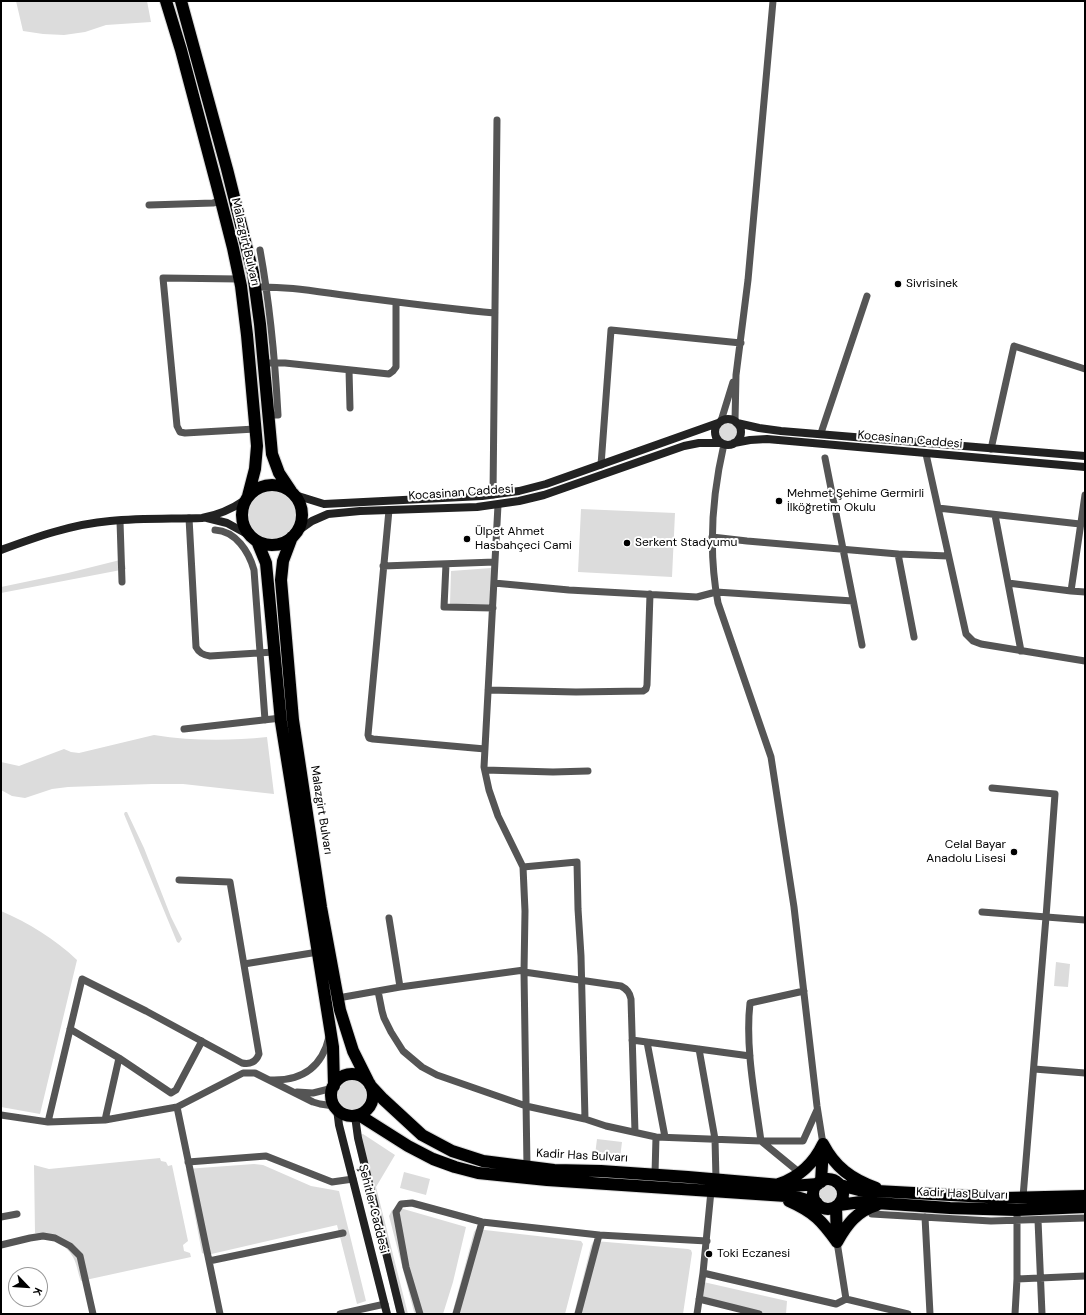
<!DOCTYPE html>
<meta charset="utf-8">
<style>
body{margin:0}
#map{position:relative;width:1086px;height:1315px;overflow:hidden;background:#fff;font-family:"DM Sans",sans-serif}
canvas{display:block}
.frame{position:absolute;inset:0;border:2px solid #000;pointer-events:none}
.north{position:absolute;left:8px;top:1267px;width:40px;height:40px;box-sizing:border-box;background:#fff;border:1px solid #999;border-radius:50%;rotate:115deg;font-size:11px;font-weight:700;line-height:16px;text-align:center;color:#000}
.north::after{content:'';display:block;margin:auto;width:14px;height:18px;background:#000;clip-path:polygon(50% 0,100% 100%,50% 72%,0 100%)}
</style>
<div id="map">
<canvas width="1086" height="1315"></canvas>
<div class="frame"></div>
<div class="north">K</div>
</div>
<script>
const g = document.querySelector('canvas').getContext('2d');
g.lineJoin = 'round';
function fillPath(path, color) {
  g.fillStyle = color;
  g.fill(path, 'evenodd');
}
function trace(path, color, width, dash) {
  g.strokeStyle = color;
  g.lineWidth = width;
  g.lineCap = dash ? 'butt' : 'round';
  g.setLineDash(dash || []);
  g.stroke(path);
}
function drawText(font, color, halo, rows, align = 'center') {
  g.font = font + ' "DM Sans",sans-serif';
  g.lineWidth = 4;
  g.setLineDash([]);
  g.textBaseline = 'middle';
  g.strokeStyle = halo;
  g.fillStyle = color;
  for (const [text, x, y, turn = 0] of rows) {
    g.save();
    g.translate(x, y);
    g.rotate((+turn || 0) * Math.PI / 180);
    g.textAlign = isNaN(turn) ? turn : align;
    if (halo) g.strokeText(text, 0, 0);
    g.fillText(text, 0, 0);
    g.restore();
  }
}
fillPath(new Path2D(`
 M16,1H147L151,22L106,25L85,32L64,35L43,34L23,31Z
 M718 432a10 10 0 1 1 20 0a10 10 0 1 1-20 0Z
 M247 515a25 25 0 1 1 50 0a25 25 0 1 1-50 0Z
 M581,509L675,513L672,577L578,572Z
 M124,559L126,569L1,593V587L68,573Z
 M491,568L490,604H450L451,571Z
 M154,735C192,741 229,741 267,737L274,794L183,784H152L68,787L52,789L25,798L12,796L1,790V762L19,766L64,749L71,752L79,753Z
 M125,812H127L144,848L171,917L182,939L179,943L177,942L124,814Z
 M1,911C29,923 55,939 77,960L40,1114L1,1107Z
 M1056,962L1070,964L1068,987L1054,986Z
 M336 1095a16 16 0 1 1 32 0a16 16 0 1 1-32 0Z
 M363,1134L395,1155L376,1187L408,1314H397L355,1142L359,1135Z
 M597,1139L622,1142L620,1158L595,1155Z
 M160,1158L161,1161L166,1162L168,1166L172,1165L188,1241L183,1245L184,1251L190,1253L191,1257L81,1281C78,1274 77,1264 73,1257C65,1243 50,1237 35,1233L34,1165L49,1169Z
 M254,1164L263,1165L311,1186L339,1191L366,1301L357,1304L337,1225L207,1255L202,1253L186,1169Z
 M404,1172L430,1179L426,1195L400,1188Z
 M816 1194a12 12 0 1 1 24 0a12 12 0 1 1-24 0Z
 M400,1208L466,1227L453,1282L443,1314H416L414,1312L389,1216L392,1210Z
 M476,1229L581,1241L583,1244L565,1314H452L474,1232Z
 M595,1241L688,1249L691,1250L692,1253L683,1314H574L591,1246L593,1242Z
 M699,1281L787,1301L786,1314H764L697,1296Z`), '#dcdcdc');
const highway = new Path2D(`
 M166,1L181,50L221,201L233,248L241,286L247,335L257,446L255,469L248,496
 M181,1L227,169L253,273L260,324L272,454L279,473L291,491
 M242 515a30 30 0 1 1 60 0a30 30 0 1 1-60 0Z
 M292,537L283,561L281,580L293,720L321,907L340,1010L353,1051L368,1081
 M257,541L266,563L281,722L333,1047L334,1086
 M331 1095a21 21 0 1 1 42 0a21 21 0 1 1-42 0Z
 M370,1085L383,1099L422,1135L452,1151L483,1161L554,1170L601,1171L688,1177L792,1186L818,1184
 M359,1115L408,1146L433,1159L455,1167L478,1173L547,1180L786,1196L800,1198L817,1203
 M823,1144C835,1167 851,1179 876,1188
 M813 1194a15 15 0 1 1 30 0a15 15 0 1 1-30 0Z
 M821,1182L823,1147
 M779,1184C799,1177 814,1163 823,1144
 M840,1185L859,1190L1005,1198L1085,1196
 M789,1201C814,1212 822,1221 837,1242
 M839,1205L861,1202L950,1208L1017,1210L1085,1207
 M836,1207L837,1242
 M837,1242C847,1224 857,1211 877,1205`);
trace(highway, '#dbdbdb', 14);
trace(new Path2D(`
 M149,205L213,203L221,201
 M260,250C270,305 275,359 278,415H269
 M239,279L163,278L177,426L180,432L185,433L255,429
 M255,287C290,286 324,293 358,297C404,303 449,309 495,313
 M264,363H285L389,374L393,371L396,367V302
 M349,370L350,408
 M721,421L733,382
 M735,421L736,375L748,280L773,1
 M821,433L867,296
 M724,444C712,496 708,550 718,603L771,757L794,907L817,1106L823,1144
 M991,449L1014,346L1085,369
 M926,454L966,634L973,641L981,644L1085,661
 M825,458L862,645
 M601,465L611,330L741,343
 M493,495L497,120
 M1085,495L1071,591L1085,592
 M498,505L484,767L489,790L498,816L523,867L525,911L524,972L527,1167
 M938,508L1080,524
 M389,510L368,735L369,738L373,739L485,749
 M995,515L1021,651
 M189,518L196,647C199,653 203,655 210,656L274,652
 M120,521L122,582
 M215,530C236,531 249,552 254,570L265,720
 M712,537L747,541L898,554L948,556
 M898,554L914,637
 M446,564L444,607L493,608
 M383,566L495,562
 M494,583L569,590L697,597L716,592L853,601
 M1008,583L1071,591
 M488,690L576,692L643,691L646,689L647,685L650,594
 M184,729L281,718
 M485,770L553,772L588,771
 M992,788L1055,794L1046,917L1023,1197
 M523,867L577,862L578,909L581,956L585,1119
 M982,912L1085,920
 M389,918L400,987
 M244,964L318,952
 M524,972L621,986C627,989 630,993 631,999L635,1132
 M378,991L382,1011L384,1018L391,1032L403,1051L422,1067L437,1075L526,1106L585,1119L606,1126L656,1137L761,1141L800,1173
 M804,991L750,1003C745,1047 755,1097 761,1141H803L817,1110
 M338,998L400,987L524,970
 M70,1029L119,1058L171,1093L176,1090L202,1041
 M632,1040L750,1056
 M647,1042L665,1137
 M699,1049L715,1139L716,1179
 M1034,1069L1085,1073
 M271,1080C302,1081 322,1067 329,1037
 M297,1092L313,1093L333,1088
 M177,1107L220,1314
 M1,1115L48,1122L105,1120L177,1107L243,1073H255L313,1102L320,1104L334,1106
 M105,1120L119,1058
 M48,1122L82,979L146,1011L242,1063C250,1065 256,1062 259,1054L230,882L179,880
 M188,1162L266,1156L332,1182L353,1179
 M655,1174L656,1137
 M872,1214L991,1221L1085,1218
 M1,1217L17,1214
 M925,1217L930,1314
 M1038,1220L1042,1314
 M837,1242L846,1299L908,1314
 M1,1245L30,1238L43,1236L55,1238L70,1246L80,1256L93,1314
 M209,1261L343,1233
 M703,1273L836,1304L846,1299
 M1017,1279L1085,1276
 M699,1299L759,1314
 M340,1314L385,1304
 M420,1314L406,1267L396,1212L401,1204L412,1203L482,1222L599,1235L707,1241
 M456,1314L482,1222
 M578,1314L599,1235
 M697,1314L703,1273L711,1191
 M1015,1314L1017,1279V1216`), '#555', 7);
trace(new Path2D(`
 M715 432a13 13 0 1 1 26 0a13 13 0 1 1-26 0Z
 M737,423L759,428L781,431L1085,456
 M734,443L750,440L767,439L1085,467
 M295,495L324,504L482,496L519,491L546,484L718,423
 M207,518L227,523L249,535
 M295,533L312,521L328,514L360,511L477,507L519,501L544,495L684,446L699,443H721
 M1,550C36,537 73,524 110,521C141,518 172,519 202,518C218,515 232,509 245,500
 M337,1109L339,1125L387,1314
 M355,1116L358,1138L401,1314`), '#222', 8);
trace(highway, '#000', 12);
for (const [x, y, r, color] of [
 [898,284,4,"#000"],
 [779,501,4,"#000"],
 [467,539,4,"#000"],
 [627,543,4,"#000"],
 [1014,852,4,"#000"],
 [709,1254,4,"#000"]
]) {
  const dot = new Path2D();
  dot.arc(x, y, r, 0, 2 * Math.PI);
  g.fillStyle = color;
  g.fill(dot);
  trace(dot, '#fff', 1.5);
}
drawText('12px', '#000', '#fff', [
 ["Malazgirt Bulvarı",245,242,77],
 ["Kocasinan Caddesi",910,440,5],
 ["Kocasinan Caddesi",461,493,-4],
 ["Malazgirt Bulvarı",321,810,81],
 ["Kadir Has Bulvarı",582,1156,3],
 ["Kadir Has Bulvarı",962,1194,2],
 ["Şehitler Caddesi",373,1209,76]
]);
drawText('12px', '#000', '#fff', [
 ["Sivrisinek",906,284],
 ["Mehmet Şehime Germirli",787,494],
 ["İlköğretim Okulu",787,508],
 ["Ülpet Ahmet",475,532],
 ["Hasbahçeci Cami",475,546],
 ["Serkent Stadyumu",635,543],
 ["Celal Bayar",1006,845,"right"],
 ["Anadolu Lisesi",1006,859,"right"],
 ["Toki Eczanesi",717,1254]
], 'left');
</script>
